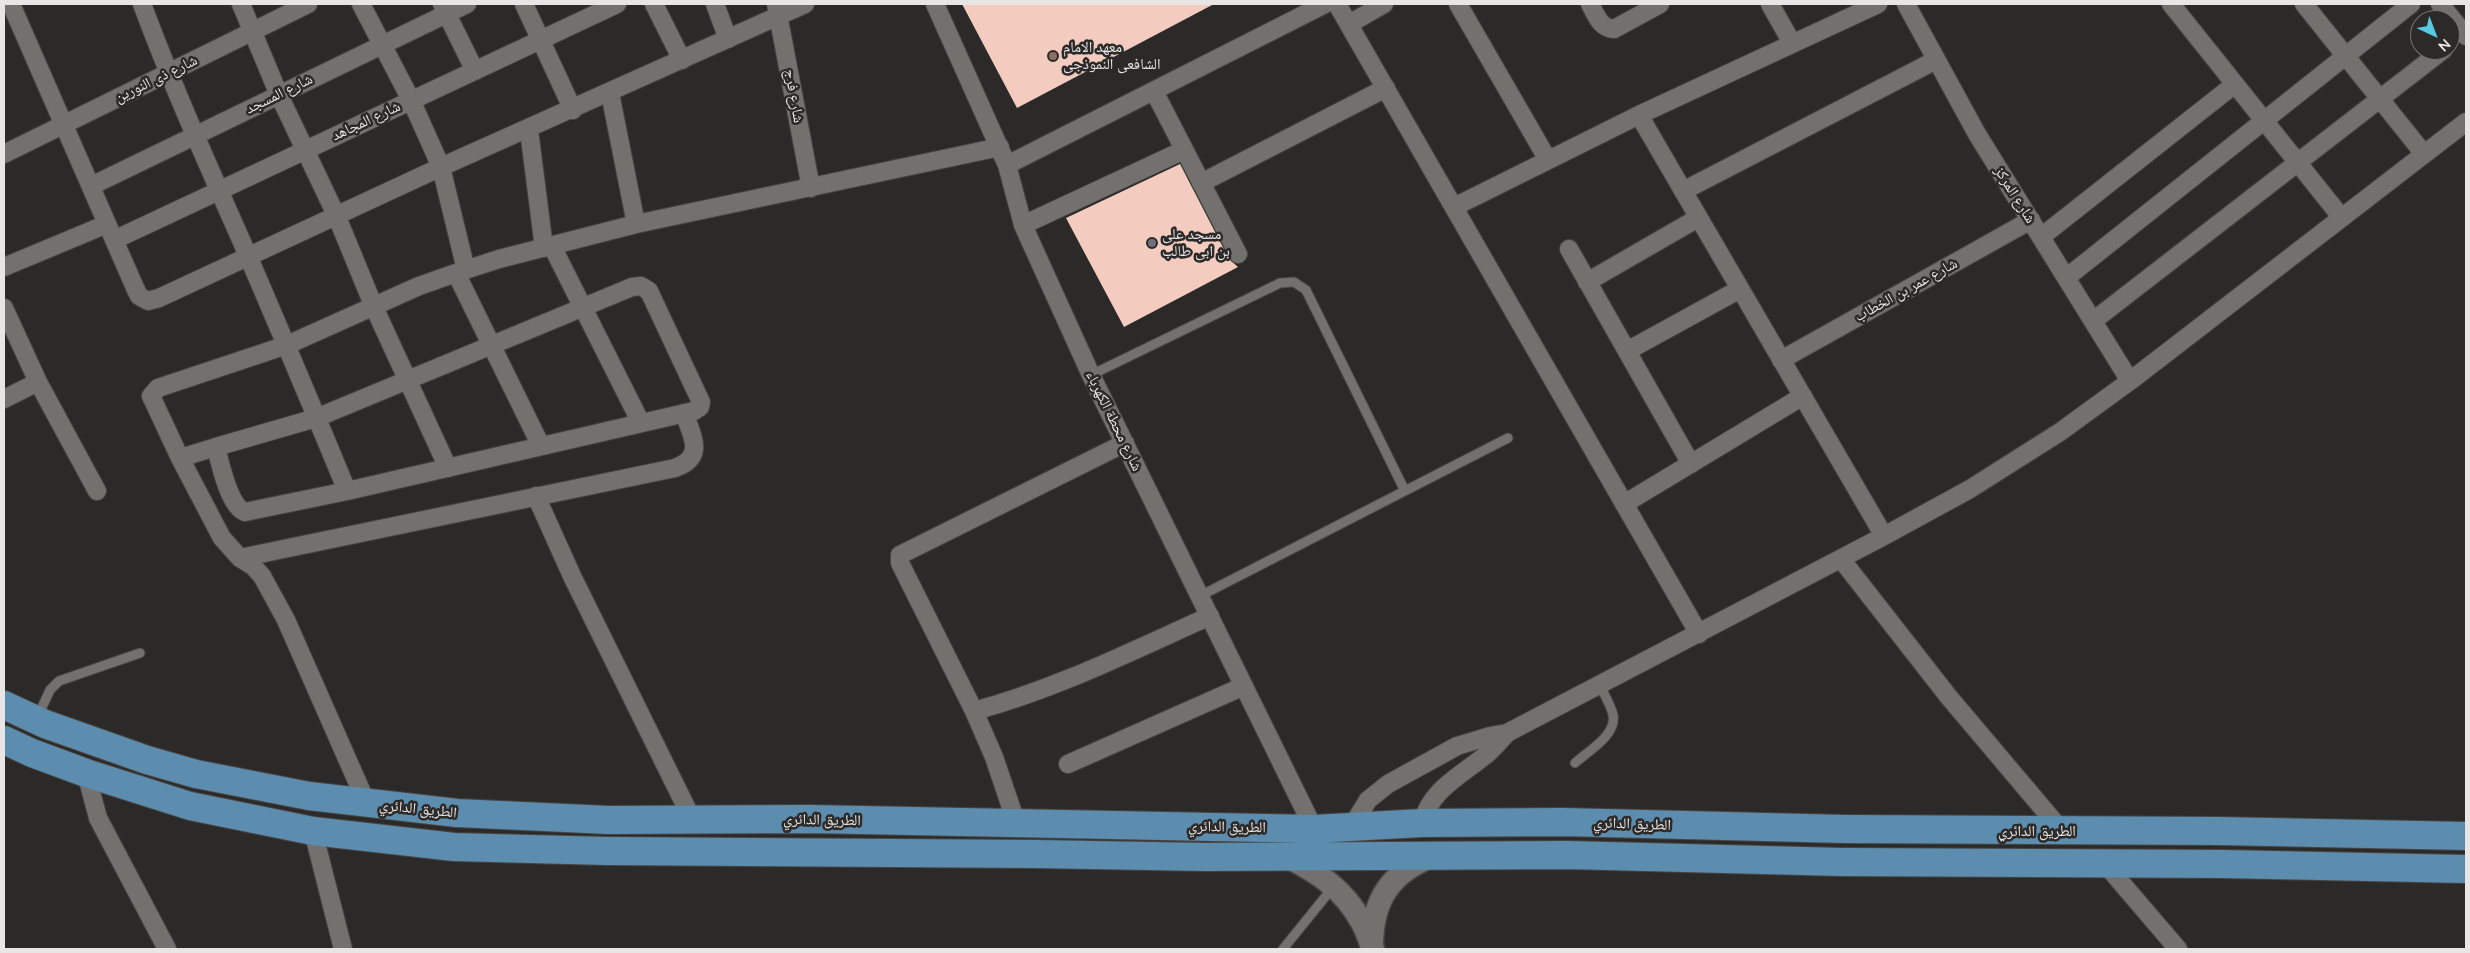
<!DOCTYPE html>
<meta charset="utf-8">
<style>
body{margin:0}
#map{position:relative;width:2470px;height:953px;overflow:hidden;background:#2c2a28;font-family:Mulish,sans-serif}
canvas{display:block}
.frame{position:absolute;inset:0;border:5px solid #e7e6e5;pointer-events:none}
.north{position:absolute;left:2410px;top:10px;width:50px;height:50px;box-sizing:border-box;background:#2c2a28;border:1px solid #777574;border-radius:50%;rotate:137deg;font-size:14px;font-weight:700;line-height:20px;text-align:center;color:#e7e6e5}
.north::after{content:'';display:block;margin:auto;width:18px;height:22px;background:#57c9e2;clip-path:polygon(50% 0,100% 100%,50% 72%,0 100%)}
</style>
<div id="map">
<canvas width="2470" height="953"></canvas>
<div class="frame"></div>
<div class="north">N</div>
</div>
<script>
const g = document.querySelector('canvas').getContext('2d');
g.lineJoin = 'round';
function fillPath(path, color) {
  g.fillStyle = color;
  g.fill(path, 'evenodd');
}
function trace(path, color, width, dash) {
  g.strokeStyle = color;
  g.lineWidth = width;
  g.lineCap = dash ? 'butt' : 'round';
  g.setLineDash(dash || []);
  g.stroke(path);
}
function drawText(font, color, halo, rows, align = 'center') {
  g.font = font + ' Mulish,"Noto Naskh Arabic",sans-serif';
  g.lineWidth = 5;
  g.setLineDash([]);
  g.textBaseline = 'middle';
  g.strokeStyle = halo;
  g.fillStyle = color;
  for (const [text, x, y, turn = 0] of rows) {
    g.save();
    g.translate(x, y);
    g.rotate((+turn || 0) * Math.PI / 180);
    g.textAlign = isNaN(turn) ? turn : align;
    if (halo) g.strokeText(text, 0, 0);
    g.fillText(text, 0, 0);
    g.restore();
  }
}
fillPath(new Path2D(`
 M962,4H1214L1017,108Z
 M1180,164L1229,259L1238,267L1124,327L1066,218Z`), '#f3cbbf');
const service = new Path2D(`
 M1091,375L1280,283L1294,282L1306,290L1405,491
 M1200,596L1508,438
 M37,718L50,690L59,681L140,653
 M1575,763C1588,751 1617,735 1613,715C1611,705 1604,695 1600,685
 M1283,949L1334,886`);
const minor = new Path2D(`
 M11,4L136,290L139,296L148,301L159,298L441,167L805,4
 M142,4C174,90 212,174 249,258C282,335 315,413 347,491L245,512C229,506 220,463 216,447L316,418L632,287L641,286L649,291L701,402L700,407L694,411L347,491
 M241,4L279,95L337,217L374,307L448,468
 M361,4L411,100L441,167L466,270
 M442,4L475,71
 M524,4L573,110
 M654,4L682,60
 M715,4L728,39
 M776,4L811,188
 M935,4L1007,165L1023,225L1091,375L1314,829
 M1337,4L1699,634
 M1458,4L1548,160
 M1590,4C1596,15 1600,28 1614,29L1660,4
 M1770,4L1792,43
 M1906,4L1977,134L2130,381
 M2171,4L2342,218
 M2304,4L2424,154
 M2440,4L2466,36
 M1349,24L1384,4
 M1154,91L1238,254
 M1639,115L1884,536
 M529,130L544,248
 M4,154L308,4
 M1007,165L1325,4
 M1201,183L1386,88
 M91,186L467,4
 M1683,191L1936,60
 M1454,207L1639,115L1878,4
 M636,224L1000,147
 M1023,225L1184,150
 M2041,237L2235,84
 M114,240L617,4
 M552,246L641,423
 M1569,249L1691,464
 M4,267L107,224
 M456,273L541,446
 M2066,278L2411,4
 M1587,282L1698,218
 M4,308L38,382L97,491
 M2093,321L2443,50
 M1627,351L1740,289
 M1781,360L2031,220
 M4,399L38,382
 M180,458L216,447
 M536,496L572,576L692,819
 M1624,504L1803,396
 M240,558L675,468C706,457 692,436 684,413
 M1841,559L1948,696L2062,831
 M974,711C1056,689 1132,651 1210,616
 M1068,764L1244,686
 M86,773L98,818L167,949
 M367,804L286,620L262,576L253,566L240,558L222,538L180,458L151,396L158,388L287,345L419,286L456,273L499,259L636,224L610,93
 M1016,822L994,757L974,711L900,563V555L1125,443
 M1422,823C1430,791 1458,777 1482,758C1492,751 1499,742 1507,733
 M1351,828L1368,800L1388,784L1457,746L1490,736L1507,733L1884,536L1970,489L2060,432L2130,381L2466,122
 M313,831L343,949
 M2106,865L2178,949`);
const tertiary = new Path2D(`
 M1289,858C1319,873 1344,890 1361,921C1366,929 1369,940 1373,949
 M1372,943C1373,899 1391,872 1433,856`);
const trunk = new Path2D(`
 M4,705L45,724L147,760L196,774L309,796L457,813L609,820L810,819L1314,829L1422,823L1563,822L1845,829L2219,831L2466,836
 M4,740L32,753L86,773L190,806L313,831L454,847L607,851L1035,854L1205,857L1567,855L1842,862L2223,864L2466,869`);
trace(service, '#474543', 11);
trace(minor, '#474543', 20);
trace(tertiary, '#474543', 25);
trace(trunk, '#474543', 30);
trace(service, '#73716e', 9);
trace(minor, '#73716e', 18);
trace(tertiary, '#73716e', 22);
trace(trunk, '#5c8cae', 28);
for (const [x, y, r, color] of [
 [1053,56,5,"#8d6e63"],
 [1152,243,5,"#6b7280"]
]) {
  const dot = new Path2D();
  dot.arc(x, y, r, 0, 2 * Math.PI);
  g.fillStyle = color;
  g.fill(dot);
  trace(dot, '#2c2a28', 2);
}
drawText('15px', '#e7e6e5', '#2c2a28', [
 ["معهد الامام",1063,47],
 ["الشافعى النموذجى",1063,64],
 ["مسجد على",1162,234],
 ["بن ابى طالب",1162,251]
], 'left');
drawText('15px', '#e7e6e5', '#2c2a28', [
 ["شارع ذى النورين",156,79,-26],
 ["شارع المسجد",279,94,-26],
 ["شارع فرج",794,96,80],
 ["شارع المجاهد",366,121,-25],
 ["شارع المركز",2015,195,58],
 ["شارع عمر بن الخطاب",1906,290,-29],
 ["شارع محطة الكهرباء",1114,421,64],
 ["الطريق الدائري",418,809,6],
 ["الطريق الدائري",822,820,1],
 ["الطريق الدائري",1632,824,2],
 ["الطريق الدائري",1227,827,1],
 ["الطريق الدائري",2037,831]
]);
</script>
